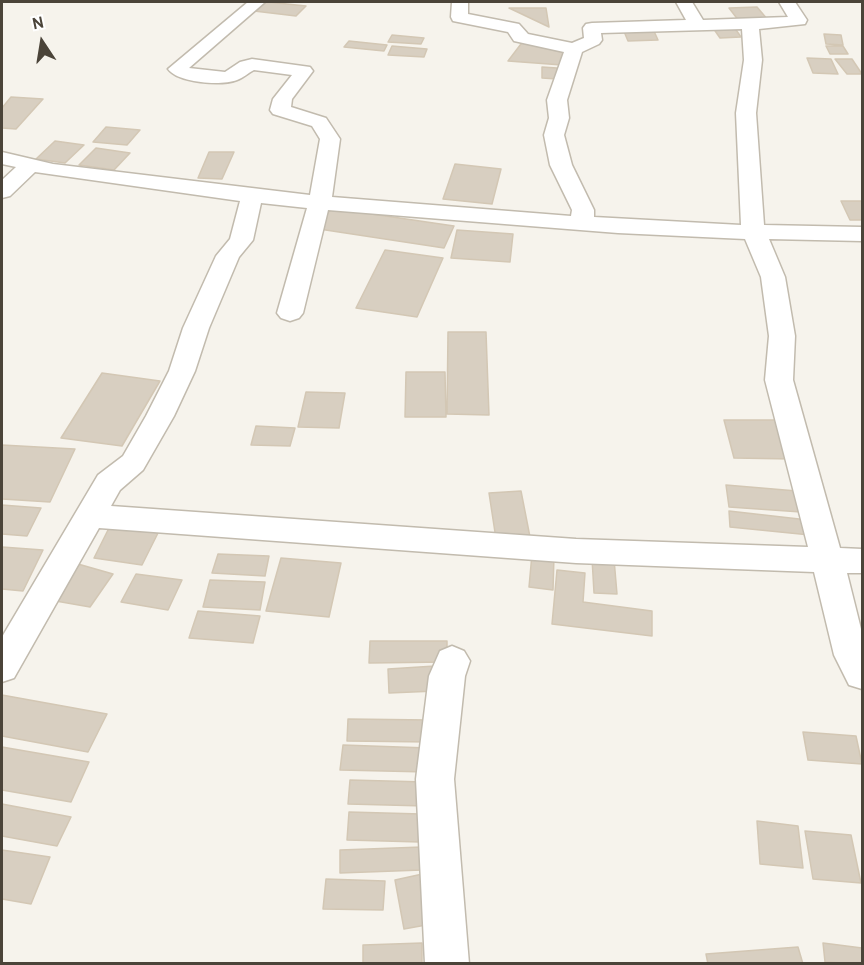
<!DOCTYPE html>
<style>
body{margin:0}
#map{position:relative;width:864px;height:965px;overflow:hidden;background:#f6f3ec;font-family:Overpass,sans-serif}
canvas{display:block}
.frame{position:absolute;inset:0;border:3px solid #4b4439;pointer-events:none}
.north{position:absolute;left:12px;top:12px;width:60px;height:60px;-webkit-text-stroke:4px #fff;paint-order:stroke;rotate:348deg;font-size:16px;font-weight:700;line-height:24px;text-align:center;color:#4b4439}
.north::after{content:'';display:block;margin:auto;width:21px;height:27px;background:#4b4439;clip-path:polygon(50% 0,100% 100%,50% 72%,0 100%)}
</style>
<div id="map">
<canvas width="864" height="965"></canvas>
<div class="frame"></div>
<div class="north">N</div>
</div>
<script>
const g = document.querySelector('canvas').getContext('2d');
g.lineJoin = 'round';
function fillPath(path, color) {
  g.fillStyle = color;
  g.fill(path, 'evenodd');
}
function trace(path, color, width, dash) {
  g.strokeStyle = color;
  g.lineWidth = width;
  g.lineCap = dash ? 'butt' : 'round';
  g.setLineDash(dash || []);
  g.stroke(path);
}
const building = new Path2D(`
 M264,2H268L306,6L296,16L254,11Z
 M757,7L768,20L739,21L729,8Z
 M509,8H546L549,27Z
 M732,24L741,37L720,38L711,25Z
 M623,29H653L658,40L628,41Z
 M824,34L841,35L843,45L826,44Z
 M392,35L424,38L421,44L388,42Z
 M524,40L565,48L562,65L508,61Z
 M349,41L387,45L384,51L344,47Z
 M392,46L427,49L424,57L388,55Z
 M826,46H843L848,54H830Z
 M807,58L831,59L838,74L813,73Z
 M835,59H852L862,74H847Z
 M542,67L557,68V79L542,78Z
 M11,97L43,99L16,129L2,128V108Z
 M106,127L140,130L127,145L93,142Z
 M55,141L84,145L65,163L36,159Z
 M96,148L130,153L114,170L79,165Z
 M209,152H234L222,179L198,178Z
 M455,164L501,169L492,204L443,199Z
 M841,201H862V220H850Z
 M331,208L454,226L444,248L319,229Z
 M457,230L513,234L510,262L451,258Z
 M385,250L443,258L417,317L356,308Z
 M448,332H486L489,415L447,414Z
 M406,372H445L446,417H405Z
 M102,373L160,381L122,446L61,438Z
 M306,392L345,393L339,428L298,427Z
 M724,420H780L792,459L734,458Z
 M256,426L295,428L290,446L251,445Z
 M2,445L75,449L50,502L2,499Z
 M726,485L797,491L801,512L729,507Z
 M521,491L530,537L496,539L489,493Z
 M2,505L41,508L27,536L2,534Z
 M729,511L808,520L810,535L730,527Z
 M110,526L158,533L142,565L94,558Z
 M2,547L43,550L23,591L2,589Z
 M218,554L269,556L265,576L212,573Z
 M532,554L554,556L553,590L529,587Z
 M281,558L341,563L329,617L266,611Z
 M592,558L614,559L617,594L594,593Z
 M78,564L113,574L90,607L50,600Z
 M557,570L585,573L583,602L652,611V636L552,624Z
 M136,574L182,580L168,610L121,602Z
 M210,580L265,582L260,610L203,607Z
 M198,611L260,616L253,643L189,638Z
 M370,641H447V662L369,663Z
 M435,666L436,691L389,693L388,669Z
 M2,695L107,714L88,752L2,736Z
 M348,719L430,720V742L347,741Z
 M803,732L856,736L862,764L808,760Z
 M343,745L428,748L427,772L340,770Z
 M2,747L89,762L71,802L2,790Z
 M350,780L426,782L425,806L348,804Z
 M2,804L71,817L57,846L2,836Z
 M349,812L421,814L420,842L347,840Z
 M757,821L798,826L803,868L760,864Z
 M805,831L851,835L861,883L813,879Z
 M422,847V870L340,873V850Z
 M2,850L50,857L31,904L2,899Z
 M427,873L437,923L404,929L395,880Z
 M326,879L385,881L383,910L323,909Z
 M422,943V964H363V945Z
 M823,943L862,948V964L825,962Z
 M798,947L803,964H708L706,954Z`);
fillPath(building, '#d8cfc1');
trace(building, '#d3c7b4', 1.5);
const street = new Path2D(`
 M248,2H265L189,68L225,72L240,62L252,59L310,67L313,71L292,99L291,107L326,118L340,139L332,197L571,216L572,210L550,165L544,135L549,118L547,100L564,52L514,41L508,32L453,21L451,17L452,2H468V14L519,24L528,34L572,43L584,38L583,28L586,24L592,23L686,20L676,2H692L703,20L788,17L779,2H795L807,20L805,24L759,29L762,60L756,113L764,225L862,227V241L769,239L785,277L795,336L793,380L840,548L862,549V573H847L862,633V689L849,685L834,655L814,572L576,563L99,528L14,678L2,682V637L98,475L123,456L146,416L169,371L183,328L216,256L230,239L240,201L35,172L10,196L2,198V180L16,167L2,164V152L53,164L310,195L320,139L312,126L273,114L270,110L273,99L292,75L254,70C248,73 243,78 237,80C221,86 178,83 168,69ZM742,29L744,60L736,113L741,225L594,217V210L572,165L564,135L569,118L567,100L582,52L599,44L602,40L601,33ZM261,203L307,208L277,313L281,318L290,321L299,318L303,313L328,210L618,233L745,239L761,277L769,336L765,380L808,547L576,539L111,506L120,490L143,470L174,416L195,371L209,328L239,257L253,240Z
 M452,646L464,651L470,661L465,676L454,779L469,964H425L416,779L429,676L440,651Z`);
trace(street, '#c2bbae', 3);
fillPath(street, '#fff');
</script>
